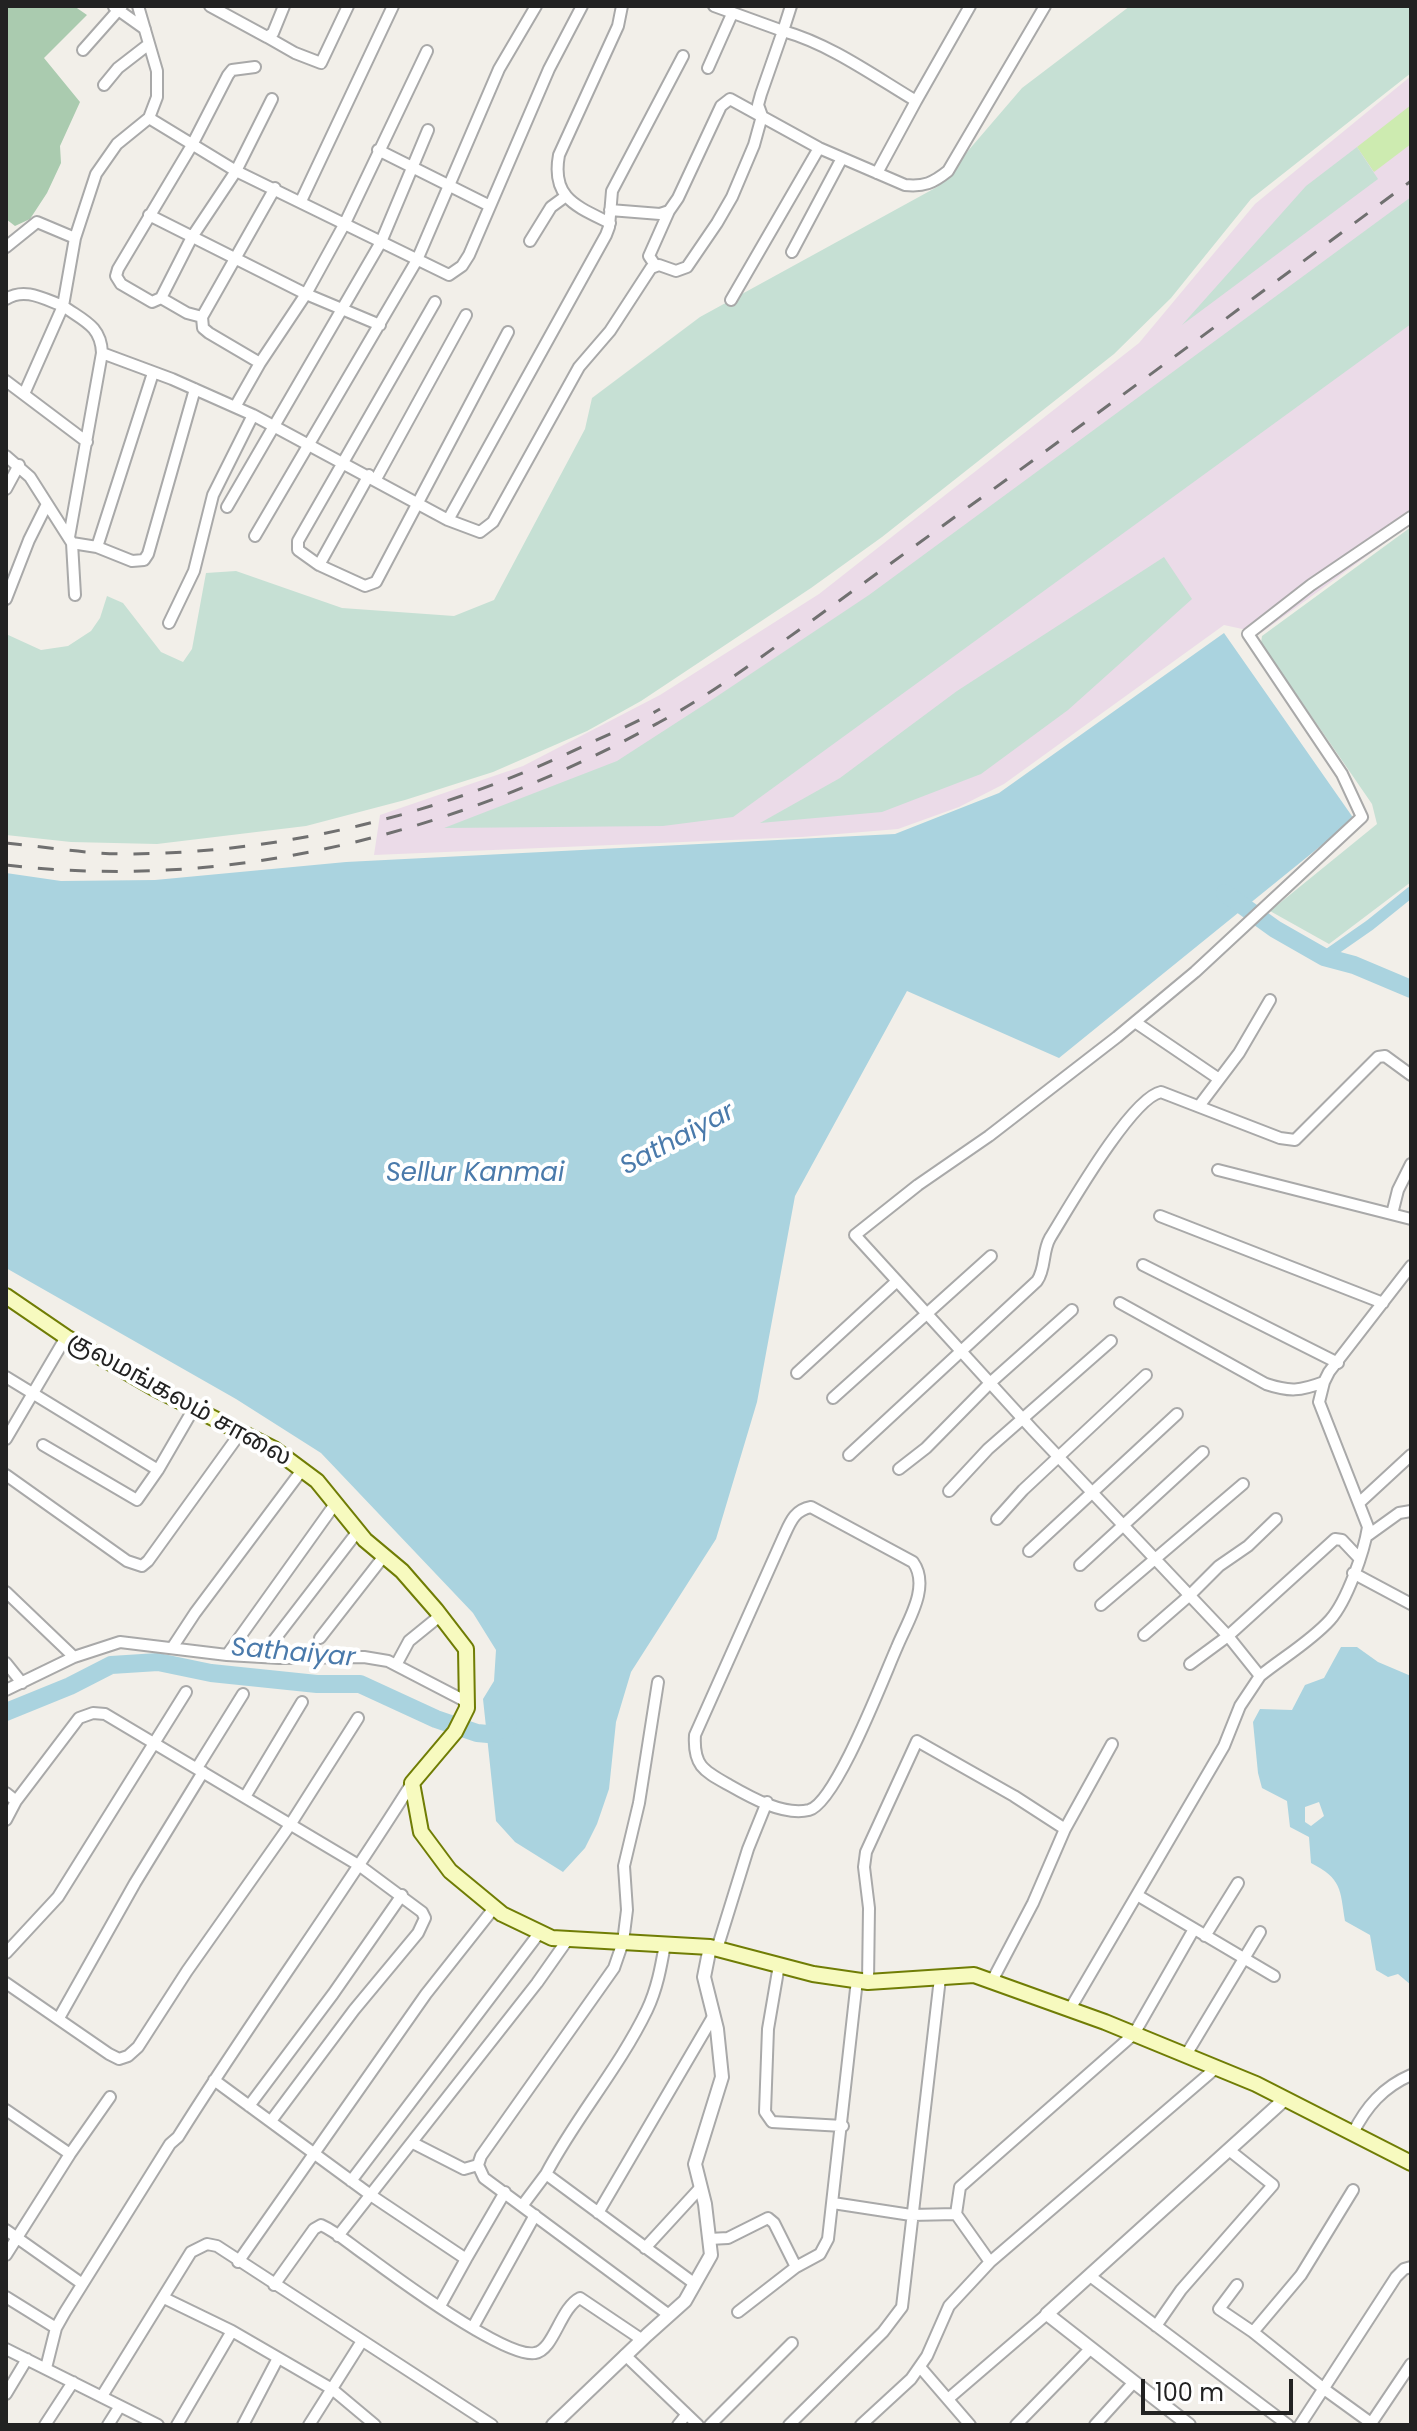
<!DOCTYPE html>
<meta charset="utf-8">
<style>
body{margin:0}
#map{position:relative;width:1417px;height:2431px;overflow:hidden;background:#f2efe9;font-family:Poppins,sans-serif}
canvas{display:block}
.frame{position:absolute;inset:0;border:8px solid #222;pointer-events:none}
.scale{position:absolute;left:1141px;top:2379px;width:152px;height:36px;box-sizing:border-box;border:4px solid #222;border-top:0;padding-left:10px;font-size:24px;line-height:28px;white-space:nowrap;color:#222;-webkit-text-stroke:6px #fff;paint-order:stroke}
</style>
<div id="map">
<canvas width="1417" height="2431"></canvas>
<div class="frame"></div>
<div class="scale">100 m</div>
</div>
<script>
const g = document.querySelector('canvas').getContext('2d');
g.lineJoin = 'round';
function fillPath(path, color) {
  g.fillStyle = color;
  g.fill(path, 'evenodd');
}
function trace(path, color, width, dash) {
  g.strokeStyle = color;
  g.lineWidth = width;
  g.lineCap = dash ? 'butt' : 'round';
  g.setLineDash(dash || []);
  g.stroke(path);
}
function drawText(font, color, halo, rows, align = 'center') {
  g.font = font + ' Poppins,"Noto Sans Tamil",sans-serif';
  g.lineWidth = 8;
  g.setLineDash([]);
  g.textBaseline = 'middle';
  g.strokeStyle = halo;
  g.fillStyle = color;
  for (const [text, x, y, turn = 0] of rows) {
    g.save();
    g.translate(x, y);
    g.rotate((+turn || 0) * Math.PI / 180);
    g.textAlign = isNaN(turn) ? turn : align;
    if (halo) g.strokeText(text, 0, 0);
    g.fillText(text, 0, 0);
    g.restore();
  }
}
fillPath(new Path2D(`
 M1411,76V524L1261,633L1224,625L1004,784L959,807L898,829L802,837L374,855L380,815L523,766L660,695L819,594L1139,343L1255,204Z`), '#ebdbe8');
fillPath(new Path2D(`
 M1411,105V144L1374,172L1357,147Z`), '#cdebb0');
fillPath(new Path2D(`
 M1130,6H1411V73L1251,199L1171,298L1114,354L882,537L811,588L641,701L587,731L493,772L405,800L306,826L157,844L71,842L6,835V634L41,650L68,646L91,631L100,618L107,596L123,603L161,652L183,662L192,649L206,573L236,571L342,608L454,616L494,600L585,429L592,398L700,317L937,187L1022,88Z
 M1357,147L1378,179L1182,325L1306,186Z
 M1411,197V324L733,817L663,826L444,828L617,761L713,699L869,595Z
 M1411,527V882L1329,944L1270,911L1377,824L1372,804L1261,643L1262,636Z
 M1164,557L1192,599L1068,710L981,774L882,812L760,823L840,778L957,691Z`), '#c6e0d4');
fillPath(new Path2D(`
 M6,6H74L87,15L44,58L80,102L60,146L61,163L47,193L30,219L15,226L6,219Z`), '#aacbaf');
fillPath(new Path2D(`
 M1224,633L1354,819L1059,1058L907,991L795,1196L757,1402L716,1539L631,1672L616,1722L609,1789L597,1824L585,1848L563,1872L515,1842L496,1821L483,1699L494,1681L496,1650L473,1613L321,1453L236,1399L6,1268V873L61,881L155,880L346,862L895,834L999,793Z
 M1341,1647H1357L1378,1662L1411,1676V1985L1398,1974L1388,1977L1376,1970L1370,1935L1345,1921C1340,1889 1342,1879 1311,1863L1309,1837L1290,1827L1287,1801L1262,1788L1258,1773L1253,1722L1260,1709L1292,1710L1305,1685L1324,1678ZM1319,1802L1324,1816L1311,1826L1305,1822V1807Z`), '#aad3df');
trace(new Path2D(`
 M1324,957L1370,925L1411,892`), '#aad3df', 11);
trace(new Path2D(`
 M1225,893L1275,929L1324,957L1354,965L1411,989
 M6,1712L70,1686L111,1665L158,1662L211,1673L317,1684H360L436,1719L477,1733L488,1734L508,1727`), '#aad3df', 18);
const minor = new Path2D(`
 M210,6L267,37L273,33L284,6
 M714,6L783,31L791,6
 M114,7L145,29
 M267,37L295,53L321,63L348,6
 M83,50L122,6
 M255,67L232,70L228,75L192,145L118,269L116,276L121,284L152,302L161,298L192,237L236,171L272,99
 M708,68L732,14
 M104,85L118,68L149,44
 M149,118L236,171L449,275L462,266L469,255L549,69L582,6
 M378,150L490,206
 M877,173L916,101
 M301,201L393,6
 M610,210L660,214L669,211L678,198L721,106L730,99L819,148L905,185C924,187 933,183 948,171L1045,6
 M149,215L306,294L380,325
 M610,223C576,206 551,198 559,155L618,26L622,6
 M530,241L551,207L566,196
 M6,247L37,222L75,238
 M792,252L842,158
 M655,265L649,256L669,211
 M161,298L187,313L202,317
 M6,299C25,287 44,299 63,306L24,394
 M731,300L819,148
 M102,353L172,379L253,415L448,520L480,532L493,522L579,367L610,331L651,268L659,265L676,271L687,267L717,223L732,197L754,145L762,116L758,105L761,94L783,31C830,44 874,76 916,101L970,6
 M260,363L306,294L345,223L427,51
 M6,381L87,442
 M235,407L260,363L209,333L203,328L202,317L275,188
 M6,456L30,477L72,543L75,595
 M369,475L319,565L365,586L376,582L508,332
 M376,479L466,315
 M6,489L19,465
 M227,507L381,242L428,130
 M448,520L606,235L609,227L612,191L683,56
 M255,536L417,260L499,69L536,6
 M69,537L102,353C101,326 84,321 63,306L75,238L96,174L117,144L149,118L157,97V71L138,6
 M72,543L97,547L132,561L144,560L148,554L195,389
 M97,547L153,373
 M319,565L298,550V541L435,302
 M6,599L29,540L47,504
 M169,623L194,571L213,495L253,415
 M1135,1022L1219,1079
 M1199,1106L1239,1053L1270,1000
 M1218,1170L1411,1219
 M1392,1214L1398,1190L1411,1164
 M1160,1216L1383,1303
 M1143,1265L1338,1363
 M1120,1303L1266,1384C1290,1392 1300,1391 1324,1382
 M797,1373L897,1281
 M6,1377L158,1470
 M833,1398L991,1256
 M6,1439L66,1337
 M43,1445L137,1500L158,1470L194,1408
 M849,1455L1037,1281C1046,1268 1042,1252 1050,1238C1068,1209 1131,1098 1161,1092L1280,1138L1295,1140L1378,1057L1385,1056L1411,1075
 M899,1469L926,1448L990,1383L1072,1310
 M6,1475L127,1561L142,1566L148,1561L241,1432
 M949,1491L988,1449L1111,1341
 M1359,1503L1411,1455
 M811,1507L913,1562C931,1587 907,1622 897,1647C884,1676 836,1803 809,1810C783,1816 750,1797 729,1785C704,1771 693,1766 695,1735L783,1538C790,1523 794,1510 811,1507Z
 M997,1519L1023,1490L1146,1375
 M1367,1536L1399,1513L1411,1511
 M1029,1551L1177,1414
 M1359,1558L1342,1540L1335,1539L1228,1636L1033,1430L855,1235L918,1185L989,1136L1117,1037L1195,972L1362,817L1342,774L1248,634L1311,585L1411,517
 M1080,1565L1203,1452
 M1353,1573L1411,1604
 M6,1592L74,1657
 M1101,1605L1243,1484
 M1144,1635L1190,1595L1219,1566L1248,1546L1276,1519
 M320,1638L384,1556
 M172,1648L195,1613L302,1470
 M268,1648L358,1531
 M227,1655L279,1658L364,1657L388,1661L467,1702
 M6,1663L22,1683
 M396,1665L409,1641L441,1615
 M1260,1676C1282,1658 1310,1642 1330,1620C1347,1601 1364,1552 1368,1527L1319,1402L1324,1382L1329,1372L1411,1266
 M658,1682L639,1803L624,1866L627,1910L623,1942L614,1968L481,2156L478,2165L484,2178L669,2315
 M6,1690L74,1657L120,1642L227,1655L335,1504
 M197,1768L243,1694
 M6,1793L16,1801
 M245,1797L302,1702
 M6,1820L16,1801L79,1718L93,1713L105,1714L360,1866L422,1912L425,1918L418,1933L354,2010L271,2121
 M1065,1829L1112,1744
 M1137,1895L1274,1976
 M1205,1936L1238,1883
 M665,1944C661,1967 657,1989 647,2010C619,2068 576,2117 546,2174L695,2284
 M717,1949L748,1849L767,1802
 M6,1953L58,1897L186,1692
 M779,1965L768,2029L765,2112L772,2122L843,2126
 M868,1982L869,1908L864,1867L866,1852L917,1741L1014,1796L1065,1829L1033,1903L992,1981
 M6,1983L109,2054L119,2059L128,2056L138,2047L187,1971L290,1825L358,1718
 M1070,2009L1224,1746L1240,1706L1260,1676L1228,1636L1190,1664
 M59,2018L135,1883L203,1772
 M1186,2055L1260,1932
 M214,2080L372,2196L466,2259L505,2192
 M249,2106L333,1994L402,1895
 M6,2110L70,2154
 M1353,2133C1366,2107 1383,2087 1411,2075
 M413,2143L464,2169L478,2165
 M351,2181L540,1932
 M1353,2190L1301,2275L1253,2332L1324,2389L1371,2423
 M833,2203L911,2215L956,2214
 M522,2206L546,2174
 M598,2213L714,2015
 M6,2230L81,2283
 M338,2236L537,1983L568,1939
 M709,2239L728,2238L768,2218L774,2223L796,2267L820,2254L828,2239L857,1980
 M645,2248L701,2187
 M6,2255L70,2154L110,2097
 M238,2262L426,1994L494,1908
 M990,2262L956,2214L960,2187L1134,2034L1194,1929
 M1090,2276L1288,2425
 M274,2285L314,2229L321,2225C337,2232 352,2246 367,2256C394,2276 506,2359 535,2353C554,2350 560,2308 580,2298L641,2339
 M1237,2285L1219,2309L1253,2332
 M6,2297L56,2328
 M164,2298L232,2331L332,2389L375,2425
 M440,2306L466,2259
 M738,2312L796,2267
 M1156,2326L1181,2290L1273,2185L1229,2150
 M473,2327L535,2215
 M6,2349L158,2425
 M625,2355L698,2425
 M920,2367L970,2425
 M46,2368L56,2328L65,2312L170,2144L178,2137C253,2017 337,1903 412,1783
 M6,2394L27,2359
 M102,2396L191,2252L207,2244L217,2246L492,2425
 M948,2399L1047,2314
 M45,2425L73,2382
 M108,2425L120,2406
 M177,2425L232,2331
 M243,2425L278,2358
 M309,2425L362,2341
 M678,2425L686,2415
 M710,2425L792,2343
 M789,2425L883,2332L902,2307L940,1978
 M861,2425L911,2379L927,2356L949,2306L990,2262L1216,2068
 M1016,2425L1091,2348
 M1095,2425L1134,2382
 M1300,2425L1396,2277L1404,2269L1411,2267
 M1370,2425L1411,2364`);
const tertiary = new Path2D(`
 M553,2425L647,2335L685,2301L711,2255L705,2204L695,2164L722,2077L717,2029L704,1977L710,1947
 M1189,2425L1047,2314L1285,2099`);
const secondary = new Path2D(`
 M6,1296L66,1337L154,1388L274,1449L317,1481L365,1540L402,1571L436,1610L466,1649L467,1708L455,1732L412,1783L421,1832L450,1871L502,1914L552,1938L710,1947L813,1974L868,1982L974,1975L1105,2022L1256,2084L1411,2163`);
trace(minor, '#a9a9a9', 14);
trace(tertiary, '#a9a9a9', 16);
trace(secondary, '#707d05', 18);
trace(minor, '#fff', 10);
trace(tertiary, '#fff', 12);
trace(secondary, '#f7fabf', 14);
trace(new Path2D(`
 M6,843C46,847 87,854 127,854C287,853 440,814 584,746C609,734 636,723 660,709
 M6,865C233,892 459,832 658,723C707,697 754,662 799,630C854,590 908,551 963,511C1113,403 1262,292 1411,181`), '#707070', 3, [16, 16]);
drawText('24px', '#222', '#fff', [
 ["குலமங்கலம் சாலை",179,1400,29]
]);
drawText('italic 26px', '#4a7aab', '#fff', [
 ["Sathaiyar",678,1140,-28],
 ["Sellur Kanmai",475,1174],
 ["Sathaiyar",293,1654,5]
]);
</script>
